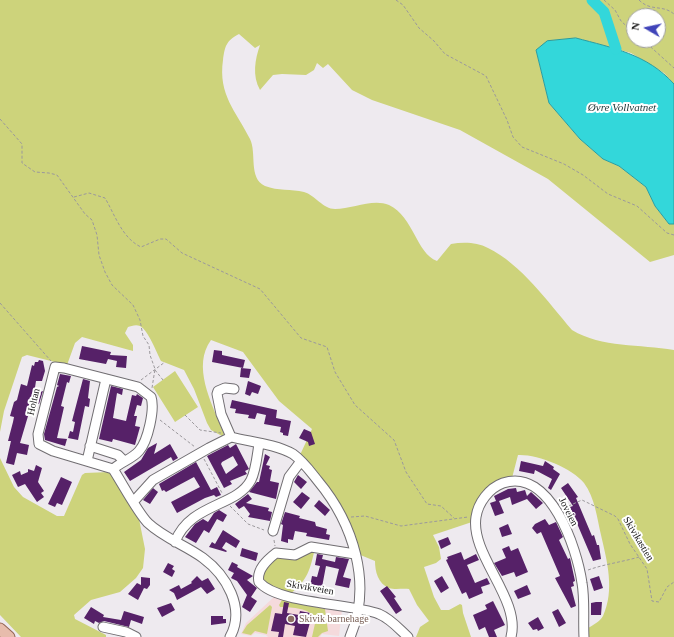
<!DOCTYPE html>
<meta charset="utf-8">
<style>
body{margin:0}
#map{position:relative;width:674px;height:637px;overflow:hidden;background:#eeeaef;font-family:"Times New Roman",serif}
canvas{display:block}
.north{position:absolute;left:626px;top:8px;width:40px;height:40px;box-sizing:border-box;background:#fff;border:1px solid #a1a1a1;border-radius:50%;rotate:279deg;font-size:11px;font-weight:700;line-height:16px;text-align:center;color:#141314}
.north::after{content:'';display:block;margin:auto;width:14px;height:18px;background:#4044b9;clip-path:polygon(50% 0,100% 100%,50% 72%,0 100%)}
</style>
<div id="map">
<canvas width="674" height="637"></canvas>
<div class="north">N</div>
</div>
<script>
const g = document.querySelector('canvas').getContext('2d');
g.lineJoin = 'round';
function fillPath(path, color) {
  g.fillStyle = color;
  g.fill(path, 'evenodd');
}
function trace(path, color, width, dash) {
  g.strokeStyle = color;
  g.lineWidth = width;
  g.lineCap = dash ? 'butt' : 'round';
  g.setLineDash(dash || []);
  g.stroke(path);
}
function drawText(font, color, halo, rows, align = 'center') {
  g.font = font + ' "Times New Roman",serif';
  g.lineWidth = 4;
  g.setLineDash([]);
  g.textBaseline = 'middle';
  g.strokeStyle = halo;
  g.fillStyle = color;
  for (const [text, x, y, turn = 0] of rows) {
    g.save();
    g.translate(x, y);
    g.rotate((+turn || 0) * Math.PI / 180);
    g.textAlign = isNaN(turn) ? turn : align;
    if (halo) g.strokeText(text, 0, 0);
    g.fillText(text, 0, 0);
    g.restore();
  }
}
fillPath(new Path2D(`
 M275,596L286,601L342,609L339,636L322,634L320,637H268L266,635L255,633L251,636L241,634L246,623Z`), '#f5dadc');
fillPath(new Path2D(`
 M0,0H674V84L664,73L631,53L576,38L536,50L549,103L580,139L603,159L619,166L646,187L655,206L669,224H674V255L650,262L548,179L460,130L372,100L352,90L328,64L323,68L317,63L314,70L306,75L282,74L273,75L260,90C252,76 255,59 260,45L255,48L239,34C226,41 225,46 223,60C218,95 236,111 250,139C257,153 248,178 265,186C278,191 291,189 304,192C315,195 323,209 335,209C352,209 373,198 389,205C414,217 416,253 437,261L451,244C463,242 477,242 488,248C521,264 548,302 572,330C602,348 640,344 674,350V637H587V629C592,625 600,622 603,616C615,590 607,561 601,535C597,518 595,498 584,483C572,468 537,454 518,455L512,478L503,479L472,522L433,535L439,547L441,559L436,563L424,567L434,597L441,610H449L460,604L462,605L463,613L471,637H416L420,627L429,621L417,605L409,589C403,588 395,590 389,588C378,584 375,571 375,561L358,554C353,515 324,486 300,455L312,429L279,401L243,352L211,340C192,366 211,402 222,429L224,434L222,436L211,430L207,423L194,389L184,370L161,361C157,353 148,330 140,326C136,324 131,326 128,327L125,333L133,345V351L82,337L75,343L67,365L27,355L22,357L4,411L0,432ZM634,16H658V40H634Z
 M175,371L198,407L175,422L153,387Z
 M0,458L14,487L23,497L57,516H64L82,475L85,473L110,472L134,508L139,519L145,549L143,568L136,578L120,592L91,600L74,615L75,619L106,635V637H21L0,615Z
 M315,548C310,570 308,580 290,594L262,584L260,575L275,557Z
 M282,600L325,609L328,631L322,633L318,637H312L316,619C308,607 294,608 280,607L279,605Z
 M270,605L272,607L267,634L255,631L251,635L242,633L247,625Z`), '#cdd37b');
const water = new Path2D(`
 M576,38C613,48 647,54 674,84V224H669L655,206L646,187L619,166L603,159L580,139L549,103L536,50L547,41Z`);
fillPath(water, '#33d7da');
trace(water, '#2a9c9f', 1);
trace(new Path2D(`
 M592,0L604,12L616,49`), '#33d7da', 11);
fillPath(new Path2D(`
 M82,346L111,352L110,355L127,356L126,368L116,367L117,361L108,359L106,364L79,359Z
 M214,350L222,351V355L245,360L243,368L212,362Z
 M39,360L43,361L45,371L42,381H36L34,394L43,391L39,404H37L36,408L31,406L20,443L29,445L27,455L17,453L14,465L6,463L11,441H8L13,422L14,417L10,416L14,402L17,400L21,384L27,386L32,365L34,366L35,362H38Z
 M241,368L251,369L249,378L240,377Z
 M60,374L71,376L69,383L67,382L61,406L64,407L57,438L67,439L65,446L45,440L44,434L57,387L59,386L57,385Z
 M83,379L90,381L88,398L90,399L89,407L85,406L78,440L68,438L70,431L73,432L75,422L72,421Z
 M248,381L261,386L258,394L252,392L250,396L245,394Z
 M111,386L123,389L122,395L117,393L113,418L126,421L132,395L136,396L137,394L143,398L141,406L137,405L134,416H137L135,426L140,427L135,445L113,439L112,442L99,439Z
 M232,400L277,410L276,418L291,421L288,436L283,435V433L280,432L281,427L264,424L266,415L257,413L255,419L248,418L249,415L235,413L236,409L230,408Z
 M304,429L311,432L315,444L309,446L308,442L299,438Z
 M157,443L154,454L170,444L178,458L173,461L171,457L130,481L124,472L141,460L148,448Z
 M236,444L249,469L245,471L247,474L230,481L232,484L224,488L207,456L228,445L230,448ZM233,456L238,465L226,474L221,464L222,462Z
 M265,454L270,457L266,465L270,466L269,469L272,470L270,481L279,483L276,499L249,492L257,482H259Z
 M521,461L543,466L545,461L554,467L553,469L560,474L551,490L548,488L552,479L535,470L534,474L519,471Z
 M196,462L211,490L217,487L221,495L216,497L214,495L205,498L177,513L171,502L200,487L194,477L166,492L164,490L162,491L159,484Z
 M36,465L42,468L38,482L44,491L41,493L44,497L37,502L25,484L18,487L12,475L20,471L21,475L28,472V469L34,471Z
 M298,475L307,482L301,489L294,482Z
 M61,477L72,482L62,505L57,503L55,507L48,504Z
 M568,483L578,497L576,498L592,536L594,535L597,545H599L601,559L593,561L570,507L573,506L561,488Z
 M153,488L158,492L150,504L143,500Z
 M516,488L517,492L525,490L527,496L531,492L543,503L536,509L527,499L512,505L510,497L499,501L504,513L495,516L490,503L496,501L494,496L508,489Z
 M302,492L310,498L301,509L293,502Z
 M248,494L252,499L246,503L269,508L268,511L272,512L270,521L248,517L250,514L244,506L239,509L235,504Z
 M319,500L330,510L325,516L314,506Z
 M219,510L227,515L223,522L217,519L209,533L204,530L196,543L185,537L195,524L203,519L208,522L214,513Z
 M285,512L300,516L299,518L315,522L316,526L327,529L326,534L330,535L329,540L306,536L307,533L295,531L293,540L288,539V543L281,541L283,525L281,524Z
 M545,519L549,525L556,522L563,537L559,540L568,559L570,558L575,581L573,582L574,586L571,587L576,606L571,608L555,578L560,576L541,532L537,534L532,528L535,524Z
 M508,524L512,534L502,537L499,528Z
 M223,530L240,541L236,548L226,542L222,548L227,551L226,552L209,547L212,542L215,544Z
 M448,537L451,544L441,549L438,541Z
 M509,546L511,551L518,548L528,572L516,577L514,572L502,576L494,563L506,558L502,549Z
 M242,548L258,553L256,561L240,556Z
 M461,552L464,560L476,554L479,560L467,565L475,583L487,578L490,584L481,587L483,593L469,599L466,592L462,594L446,560L448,559L447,557Z
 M317,554L323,555L322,559L335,562L336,557L349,559L343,577L351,579L349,588L335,585L339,569L326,566L322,587L310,586L312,576L317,577L320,566L315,565Z
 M232,562L238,565L237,567L253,576L247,580L257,588L251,597L257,601L250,612L242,607L247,595L237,581L231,578L234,573L228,570Z
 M168,563L174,566L172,569L175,571L172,577L163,572Z
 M197,576L202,581L208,578L215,589L207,594L201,587L177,600L174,593L169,590L179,585L181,589L192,583L191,582Z
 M442,576L449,588L441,593L434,581Z
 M599,576L603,588L594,591L590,579Z
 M141,577L150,578V585L147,589L144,588L138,600L128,594L137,583L141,585Z
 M527,585L531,594L518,599L514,591Z
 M387,586L396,597L394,598L402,610L396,614L380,591Z
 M493,601L505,625L494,630L497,637H489L485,627L479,630L473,615L487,609L485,605Z
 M284,602L289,603L287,613L299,615L300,611L310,613V615H312L306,637L293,635L295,626L285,624L283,637H278L279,632L271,631L275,613L282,614Z
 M596,602H602L601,615H591V603Z
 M171,603L175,610L162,617L157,608Z
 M91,607L104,615L103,617L121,620L124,611L144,617L142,624L131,620L129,627L104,621L99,623L95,621L94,624L84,618Z
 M558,609L566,623L559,627L552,612Z
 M211,616H223V619H226V623L211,625Z
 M538,617L544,628L538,631L537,629L533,630L528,623Z`), '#562168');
const minor = new Path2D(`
 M234,389L225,388L218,391L217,394L221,414L231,437C251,442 275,444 293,454C303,461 310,471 318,481C353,523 373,584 350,637
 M90,446L118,455L124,461
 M87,461L106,379
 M113,469C121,462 132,459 139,451C148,441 155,409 151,397L138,387L64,368L55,367L38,434L39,444L53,451L113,469C122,483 138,513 148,523C164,538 185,545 203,558C226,575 246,608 230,637
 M134,501L153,480L209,448L231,437
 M273,531L289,477L301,461
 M175,542C190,503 237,507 251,480C256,470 257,456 259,444
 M355,554L311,547L295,555L276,553C267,560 256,570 259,582C278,604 350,603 379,614C391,619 399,629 408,637
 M103,627L126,632L136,637
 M511,637C521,599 470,555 476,517C478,503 489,488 503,483C550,467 577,548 582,583C585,600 583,619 584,637`);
const major = new Path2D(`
 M0,629L9,637`);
trace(minor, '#716e72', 11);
trace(major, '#936453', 13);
trace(new Path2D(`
 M396,0L403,5L419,28L434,41L445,54L486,76L507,120L513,137L522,147L564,164L583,175L608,194L637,206L667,233L674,235
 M604,0L615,10L621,21L634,33
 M639,0C651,12 662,4 674,14
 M643,40L674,68
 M0,119L22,144V163L35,172L49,173L57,175L85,214L92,220L97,235L99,255L105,272L112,285L133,305L140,320L143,336L149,345L150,355L155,369L152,388
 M74,197L89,193L105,198C115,215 122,238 141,247L160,239H166L182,253L260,289L301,338L327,347L335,372L355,405L394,440L406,472L427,504L441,506L454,518
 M0,303L51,361
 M155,370L163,380
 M141,380L165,362
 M185,415L200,430L221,433
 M160,420L195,447
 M204,459L222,493
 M230,506L248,524L264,530
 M564,508L582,500L615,516L618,519L630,544L647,569L652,601L659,602L667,587L674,582
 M351,517L365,516L401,526L468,517
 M274,540L275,546
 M588,570C605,564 622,562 639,557`), '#9b989c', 1, [3, 2]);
trace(minor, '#fff', 9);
trace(major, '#e7bcac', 11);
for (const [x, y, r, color] of [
 [291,619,4,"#8d6e63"]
]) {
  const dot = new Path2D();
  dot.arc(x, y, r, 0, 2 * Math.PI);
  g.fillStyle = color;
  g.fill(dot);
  trace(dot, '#fff', 1.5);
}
drawText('10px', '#141314', '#fff', [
 ["Holtan",34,402,-77],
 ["Joveien",568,512,63],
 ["Skivikastien",638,539,59],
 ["Skivikveien",310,588,10]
]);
drawText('10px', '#785e54', '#fff', [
 ["Skivik barnehage",299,619]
], 'left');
drawText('italic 11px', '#233c3d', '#fff', [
 ["Øvre Vollvatnet",622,108]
]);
</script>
